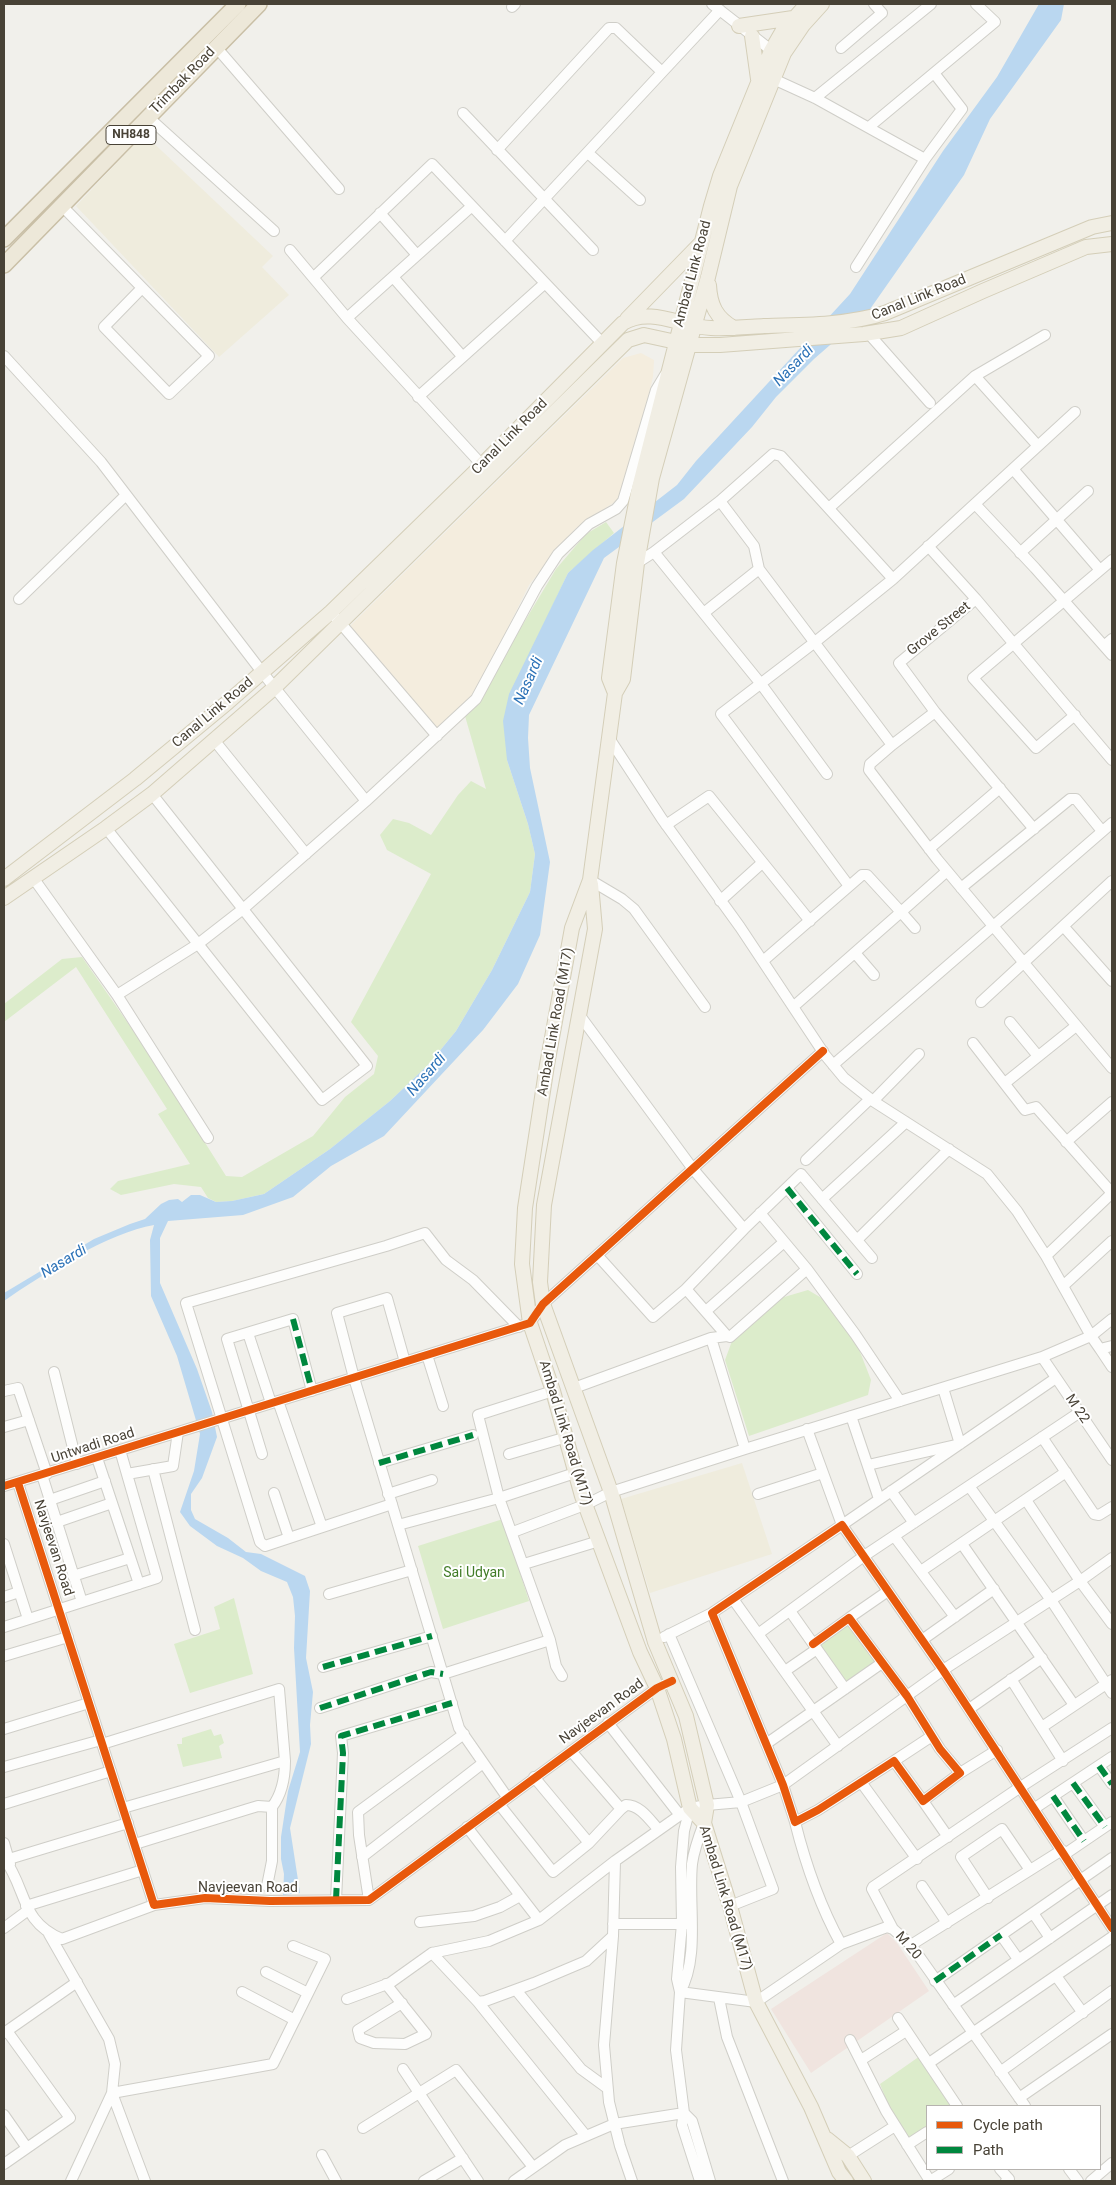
<!DOCTYPE html>
<style>
body{margin:0}
#map{position:relative;width:1116px;height:2185px;overflow:hidden;background:#f1f0eb;font-family:Roboto,sans-serif}
canvas{display:block}
.frame{position:absolute;inset:0;border:5px solid #484236;pointer-events:none}
.legend{position:absolute;left:926px;top:2105px;width:175px;height:65px;box-sizing:border-box;background:#fff;border:1px solid #b6b3af;margin:0;padding:6px 9px;list-style:none;font-size:15px;color:#484236}
.legend li{display:flex;align-items:center;gap:10px;height:25px}
.legend b{width:25px;border:1px solid #b6b3af}
</style>
<div id="map">
<canvas width="1116" height="2185"></canvas>
<div class="frame"></div>
<ul class="legend">
<li><b style="height:6px;background:#e8590c"></b>Cycle path</li>
<li><b style="height:6px;background:#00873e"></b>Path</li>
</ul>
</div>
<script>
const g = document.querySelector('canvas').getContext('2d');
g.lineJoin = 'round';
function fillPath(path, color) {
  g.fillStyle = color;
  g.fill(path, 'evenodd');
}
function trace(path, color, width, dash) {
  g.strokeStyle = color;
  g.lineWidth = width;
  g.lineCap = dash ? 'butt' : 'round';
  g.setLineDash(dash || []);
  g.stroke(path);
}
function drawText(font, color, halo, rows, align = 'center') {
  g.font = font + ' Roboto,sans-serif';
  g.lineWidth = 4;
  g.setLineDash([]);
  g.textBaseline = 'middle';
  g.strokeStyle = halo;
  g.fillStyle = color;
  for (const [text, x, y, turn = 0] of rows) {
    g.save();
    g.translate(x, y);
    g.rotate((+turn || 0) * Math.PI / 180);
    g.textAlign = isNaN(turn) ? turn : align;
    if (halo) g.strokeText(text, 0, 0);
    g.fillText(text, 0, 0);
    g.restore();
  }
}
fillPath(new Path2D(`
 M641,353L654,360L653,377L625,495L576,528L529,585L475,695L437,732L350,626L623,358Z`), '#f4edde');
fillPath(new Path2D(`
 M144,134L273,256L262,267L289,295L219,357L76,206Z
 M742,1463L772,1554L650,1593L621,1499Z`), '#efecdd');
fillPath(new Path2D(`
 M887,1933L897,1943L929,1991L811,2073L771,2009Z`), '#f0e4df');
fillPath(new Path2D(`
 M606,522L614,533L568,573L538,637L507,760L528,824L535,854L530,892L492,970L456,1031L429,1064L390,1101L330,1149L264,1194L232,1201L216,1202L208,1198L201,1187L174,1184L121,1195L110,1189L118,1181L190,1164L158,1114L167,1109L76,967L4,1022V1004L62,959L82,957L148,1052L226,1176L242,1177L313,1136L345,1097L374,1074L378,1056L351,1022L431,874L387,850L380,835L393,819L409,823L431,835L458,795L471,781L486,789L465,716L483,691L556,569L586,534Z
 M808,1290L837,1307L855,1339L871,1380L868,1395L749,1436L725,1360L732,1341L774,1300Z
 M503,1519L529,1601L443,1629L418,1546Z
 M234,1598L253,1674L190,1693L174,1644L220,1629L214,1607Z
 M849,1622L878,1663L847,1685L818,1645Z
 M211,1729L214,1736L221,1734L224,1743L219,1746L222,1758L183,1767L177,1744H182V1738Z
 M920,2056L955,2106H927V2128L909,2141L893,2117L880,2084Z`), '#dceccb');
fillPath(new Path2D(`
 M1039,4H1064L1061,20L990,119L964,175L868,312L814,359L776,397L752,427L684,499L604,558L529,715L528,738L530,768L550,862L540,935L518,984L483,1030L384,1136L331,1166L293,1197L243,1215L168,1221L160,1238V1283L197,1369L212,1412L217,1437L202,1478L191,1494V1510L195,1519L228,1538L246,1552L261,1554L305,1576L310,1591L306,1658L313,1692L310,1725L311,1744L290,1828L300,1893L283,1895L284,1874L281,1859V1837L288,1791L300,1752L294,1648L295,1616L293,1597L287,1582L261,1571L243,1558L217,1546L190,1526L180,1512L194,1471L200,1434L177,1356L151,1296L150,1240L154,1225C110,1232 41,1275 4,1301V1293L94,1239L130,1224L145,1219L161,1204L169,1200L178,1199L182,1202L191,1195H200L216,1202L232,1201L264,1194L330,1149L390,1101L429,1064L456,1031L492,970L530,892L535,854L528,824L507,760L503,721L509,694L568,573L593,550L677,485L696,461L850,294L943,151L997,77Z`), '#bad7f0');
const minor = new Path2D(`
 M712,4L776,54
 M512,7L515,4
 M216,47L339,189
 M841,48L882,13L874,4
 M769,77L815,98L925,159
 M815,98L931,4
 M463,113L593,250
 M148,117L274,231
 M869,127L995,22L976,4
 M497,150L609,28H616L662,72
 M588,153L640,200
 M62,206L209,356L169,394L104,327L142,288
 M380,213L417,255
 M505,241L720,10
 M290,250L347,318L482,465
 M856,267L925,159L962,109L934,73
 M314,277L432,164L603,344
 M393,277L462,356
 M347,318L472,206
 M869,334L930,403
 M4,356L101,462L262,672L366,801
 M975,376L1038,446
 M418,397L544,284
 M1013,469L1100,570
 M720,501L754,546L759,569
 M975,504L1035,568L1112,655
 M829,508L975,376L1045,335
 M928,546L976,599
 M654,552L720,501L773,454L781,456L893,579L1075,412
 M1020,553L1088,491
 M637,563L654,552L761,684L827,774
 M19,599L126,495
 M331,612L437,736
 M705,612L759,569L892,745L870,764L869,770L937,859L1112,1068
 M1104,646L1112,639
 M935,712L1034,829
 M1075,715L1036,748L973,678L1112,560
 M609,738L662,819L740,927L825,1055L844,1078L873,1101L987,1174L1017,1211L1046,1256L1091,1336L1112,1319
 M214,740L306,854
 M892,745L935,712L899,663L976,599L1112,760
 M666,825L709,796L810,921
 M106,828L322,1100L367,1066L152,794
 M929,849L1000,788
 M34,879L117,995L208,1138
 M590,880L622,899L634,909L705,1007
 M849,886L721,714L815,642L893,579
 M961,888L1070,799H1076L1102,831
 M720,901L762,863
 M1064,927L1112,981
 M915,928L901,912L947,871
 M855,953L874,975
 M763,961L862,875H867L901,912L793,1007
 M117,995L198,944L243,909L366,801L476,699L537,586L558,554L589,524L616,509L623,501L656,390L665,375
 M981,1002L1112,881
 M578,1013L693,1169L744,1229L801,1174L872,1258
 M1010,1022L1038,1056
 M973,1043L1025,1110L1036,1107L1112,1193L1046,1256
 M833,1065L1112,823
 M1005,1083L1076,1026
 M873,1101L919,1054
 M1066,1142L1112,1102
 M806,1160L870,1099
 M787,1188L857,1274
 M822,1199L906,1122
 M857,1240L949,1149
 M598,1256L653,1317L686,1289L727,1336L730,1337L807,1269L760,1213
 M807,1269L855,1334L900,1401
 M1063,1286L1112,1241
 M686,1289L744,1229
 M706,1311L784,1242
 M248,1333L271,1403
 M711,1338L745,1449
 M1100,1349L1112,1367
 M427,1355L443,1406
 M1042,1357L1112,1460
 M405,1362L387,1298L337,1313L354,1378L459,1728L507,1797
 M54,1372L77,1464
 M574,1388L711,1338L727,1336
 M4,1391L18,1388L47,1474
 M278,1401L322,1527
 M851,1416L879,1499
 M4,1427L29,1420
 M807,1429L842,1525L1056,1378
 M1042,1437L1094,1514L1099,1515L1112,1507
 M262,1454L227,1339L293,1319L312,1391
 M509,1454L567,1437
 M97,1458L139,1584
 M379,1463L473,1435
 M868,1465L960,1444L943,1388
 M153,1469L195,1630
 M127,1474L173,1466L178,1432
 M42,1475L82,1602
 M18,1483L154,1905L205,1898L270,1901L369,1900L657,1688L672,1681
 M4,1486L530,1323L543,1304L823,1051
 M969,1486L1051,1600L1112,1693
 M891,1491L914,1523
 M274,1493L289,1538
 M388,1494L432,1480
 M758,1494L823,1473
 M50,1500L105,1481
 M1026,1500L1080,1581L1112,1624
 M392,1504L265,1546L260,1542L186,1303L386,1246L425,1233L446,1260L473,1280L519,1327
 M57,1522L112,1503
 M398,1525L499,1498L575,1473
 M513,1532L587,1504L611,1492L745,1449L1042,1357L1091,1336L1100,1349L1112,1346
 M894,1536L955,1617
 M4,1544L28,1619
 M962,1544L1074,1705
 M524,1564L599,1541
 M921,1571L1066,1472
 M73,1576L130,1558
 M329,1594L412,1570
 M4,1597L19,1592
 M733,1599L838,1746
 M790,1611L845,1689
 M849,1618L888,1591
 M4,1627L157,1578L120,1450
 M669,1634L741,1802L773,1889L730,1906
 M758,1634L864,1556L1080,1412
 M664,1637L712,1613
 M550,1640L556,1666L562,1676
 M922,1640L994,1589
 M813,1644L849,1618L907,1696L940,1749L960,1773L923,1801L894,1761L818,1810L795,1822L783,1785L712,1613L842,1525L943,1670L1112,1928
 M4,1656L68,1637
 M323,1667L432,1636
 M785,1671L817,1649
 M1011,1679L1063,1761
 M320,1708L431,1672L443,1674L550,1640L499,1498L478,1415L553,1391
 M969,1709L1042,1658
 M608,1723L679,1814
 M1042,1727L1112,1680
 M4,1729L89,1703
 M102,1744L279,1689L285,1761L123,1808
 M766,1744L882,1663
 M894,1761L932,1736
 M1099,1766L1112,1784
 M4,1767L101,1740
 M960,1773L997,1750
 M534,1777L589,1843
 M861,1782L917,1859
 M1073,1783L1105,1827
 M1053,1796L1084,1841
 M923,1801L948,1837
 M4,1804L111,1771
 M499,1804L553,1872L589,1843L621,1809L571,1751
 M272,1807C282,1794 285,1777 285,1761
 M690,1808L684,1831L681,1867L682,1924L677,1979L680,1992L676,2050L684,2113L682,2125L700,2181
 M1035,1808L1112,1757
 M621,1809L626,1805C640,1805 649,1819 658,1829
 M795,1822C806,1866 819,1904 841,1944
 M467,1827L539,1920L615,1861L613,1936L604,2045L609,2102L620,2146L632,2181
 M4,1843L10,1864
 M135,1844L248,1809L258,1806L272,1807V1861L267,1886
 M1065,1854L1112,1822
 M362,1857L483,1763
 M4,1858C27,1889 20,1922 62,1939L154,1905
 M9,1859L128,1823
 M615,1861L690,1808L707,1805L741,1802L783,1785L943,1670L1080,1581L1112,1558
 M922,1886L947,1923
 M988,1898L961,1857L1002,1829L1030,1870
 M336,1900L343,1753L341,1736L452,1703
 M369,1900L359,1835L358,1812L464,1734
 M26,1906L143,1870
 M1033,1913L1050,1938
 M420,1922L474,1916L500,1907L520,1896
 M613,1924H688
 M4,1928L27,1911
 M893,1929L872,1889L873,1887L1019,1788L1112,1728
 M49,1934L109,2039L115,2064L112,2093L145,2181
 M1001,1935L1018,1959
 M911,1945L1062,1850
 M432,1953L489,1941L539,1920
 M266,1972L308,1993
 M1056,1976L1083,2013
 M935,1981L1112,1858
 M386,1984L426,2034L405,2044L374,2043L360,2038L358,2030L402,2003
 M516,1990L581,2069L607,2088
 M242,1992L295,2020
 M680,1992L756,2002L841,1944L887,1927L893,1929L911,1945L1025,2106
 M680,1992C700,1957 688,1904 692,1864C694,1849 699,1836 704,1823
 M719,1998L727,2037L783,2181
 M347,1999L390,1983L432,1953L478,2002L485,2001L534,1983L586,1961L613,1936
 M478,2002L586,2136
 M953,2005L1112,1895
 M898,2018L957,2106
 M4,2033L77,1982
 M850,2040L886,2111L930,2181L949,2169
 M861,2060L906,2031
 M929,2063L1112,1937
 M403,2069L478,2181
 M1000,2072L1112,1991
 M1019,2098L1112,2034
 M684,2113L692,2121L710,2181
 M4,2115L27,2148L70,2118L7,2031
 M363,2128L456,2070L533,2167
 M907,2145L927,2132
 M322,2155L336,2181
 M848,2156L895,2126
 M4,2164L27,2148
 M1000,2169L1009,2179L1006,2181
 M1069,2169L1078,2181
 M71,2181L112,2093L273,2064L325,1959L293,1946
 M424,2181L463,2158
 M514,2181L565,2145L614,2124L684,2113
 M1091,2181L1112,2163`);
const major = new Path2D(`
 M822,4L803,25L784,53L730,186L708,277L652,478L637,563L623,679L615,693L590,880L572,928L547,1065L525,1208L522,1264L530,1323L553,1391L582,1496L640,1652L657,1688L674,1739L690,1808L704,1823L730,1906L756,2002L811,2107L839,2172L846,2181
 M739,26L793,18
 M752,36L758,79
 M709,285C710,305 716,318 734,328
 M627,319L701,243
 M615,693L609,678L624,563L639,488L711,206L720,176L771,51L782,32L807,4
 M4,879L135,779L228,702L331,612L482,465L623,323C651,306 681,327 711,328C729,329 747,327 764,326C805,325 847,325 885,313L1092,227L1112,223
 M591,884L595,929L544,1205L540,1282L543,1304L611,1492L655,1642L686,1716L707,1805L704,1823
 M4,898L106,828L152,794L274,688L628,340L644,335L690,345H720L864,334L901,328L983,291L1086,247L1112,244
 M827,2139L848,2156L864,2181`);
const highway = new Path2D(`
 M4,239L238,4
 M4,265L259,4`);
trace(minor, '#cfcec8', 12);
trace(major, '#d4ceb8', 16);
trace(highway, '#c9bfa6', 18);
trace(minor, '#fdfdfc', 10);
trace(major, '#f1eee4', 14);
trace(highway, '#ede8d9', 15);
trace(new Path2D(`
 M787,1188L857,1274
 M293,1319L312,1391
 M379,1463L473,1435
 M323,1667L432,1636
 M320,1708L431,1672L443,1674
 M1099,1766L1112,1784
 M1073,1783L1105,1827
 M1053,1796L1084,1841
 M336,1900L343,1753L341,1736L452,1703
 M935,1981L1001,1935`), '#00873e', 6, [12, 6]);
trace(new Path2D(`
 M18,1483L154,1905L205,1898L270,1901L369,1900L657,1688L672,1681
 M4,1486L530,1323L543,1304L823,1051
 M813,1644L849,1618L907,1696L940,1749L960,1773L923,1801L894,1761L818,1810L795,1822L783,1785L712,1613L842,1525L943,1670L1112,1928`), '#e8590c', 8);
for (const [x, y, w] of [
 [131,135,50]
]) {
  const box = new Path2D();
  box.roundRect(x - w / 2, y - 9.5, w, 19, 4);
  g.fillStyle = '#fff';
  g.fill(box);
  trace(box, '#484236', 1);
}
drawText('bold 12px', '#484236', null, [
 ["NH848",131,135]
]);
drawText('14px', '#484236', '#fff', [
 ["Trimbak Road",183,81,-46],
 ["Ambad Link Road",693,274,-75],
 ["Canal Link Road",919,298,-22],
 ["Canal Link Road",510,437,-45],
 ["Grove Street",939,629,-39],
 ["Canal Link Road",213,713,-40],
 ["Ambad Link Road (M17)",556,1022,-80],
 ["M 22",1077,1409,56],
 ["Ambad Link Road (M17)",565,1433,73],
 ["Untwadi Road",93,1446,-18],
 ["Navjeevan Road",53,1548,72],
 ["Navjeevan Road",602,1712,-36],
 ["Navjeevan Road",248,1888],
 ["Ambad Link Road (M17)",725,1898,73],
 ["M 20",908,1946,49]
]);
drawText('14px', '#417c27', '#fff', [
 ["Sai Udyan",474,1573]
]);
drawText('italic 15px', '#2c72b7', '#fff', [
 ["Nasardi",794,366,-46],
 ["Nasardi",529,681,-66],
 ["Nasardi",427,1075,-49],
 ["Nasardi",64,1262,-31]
]);
</script>
